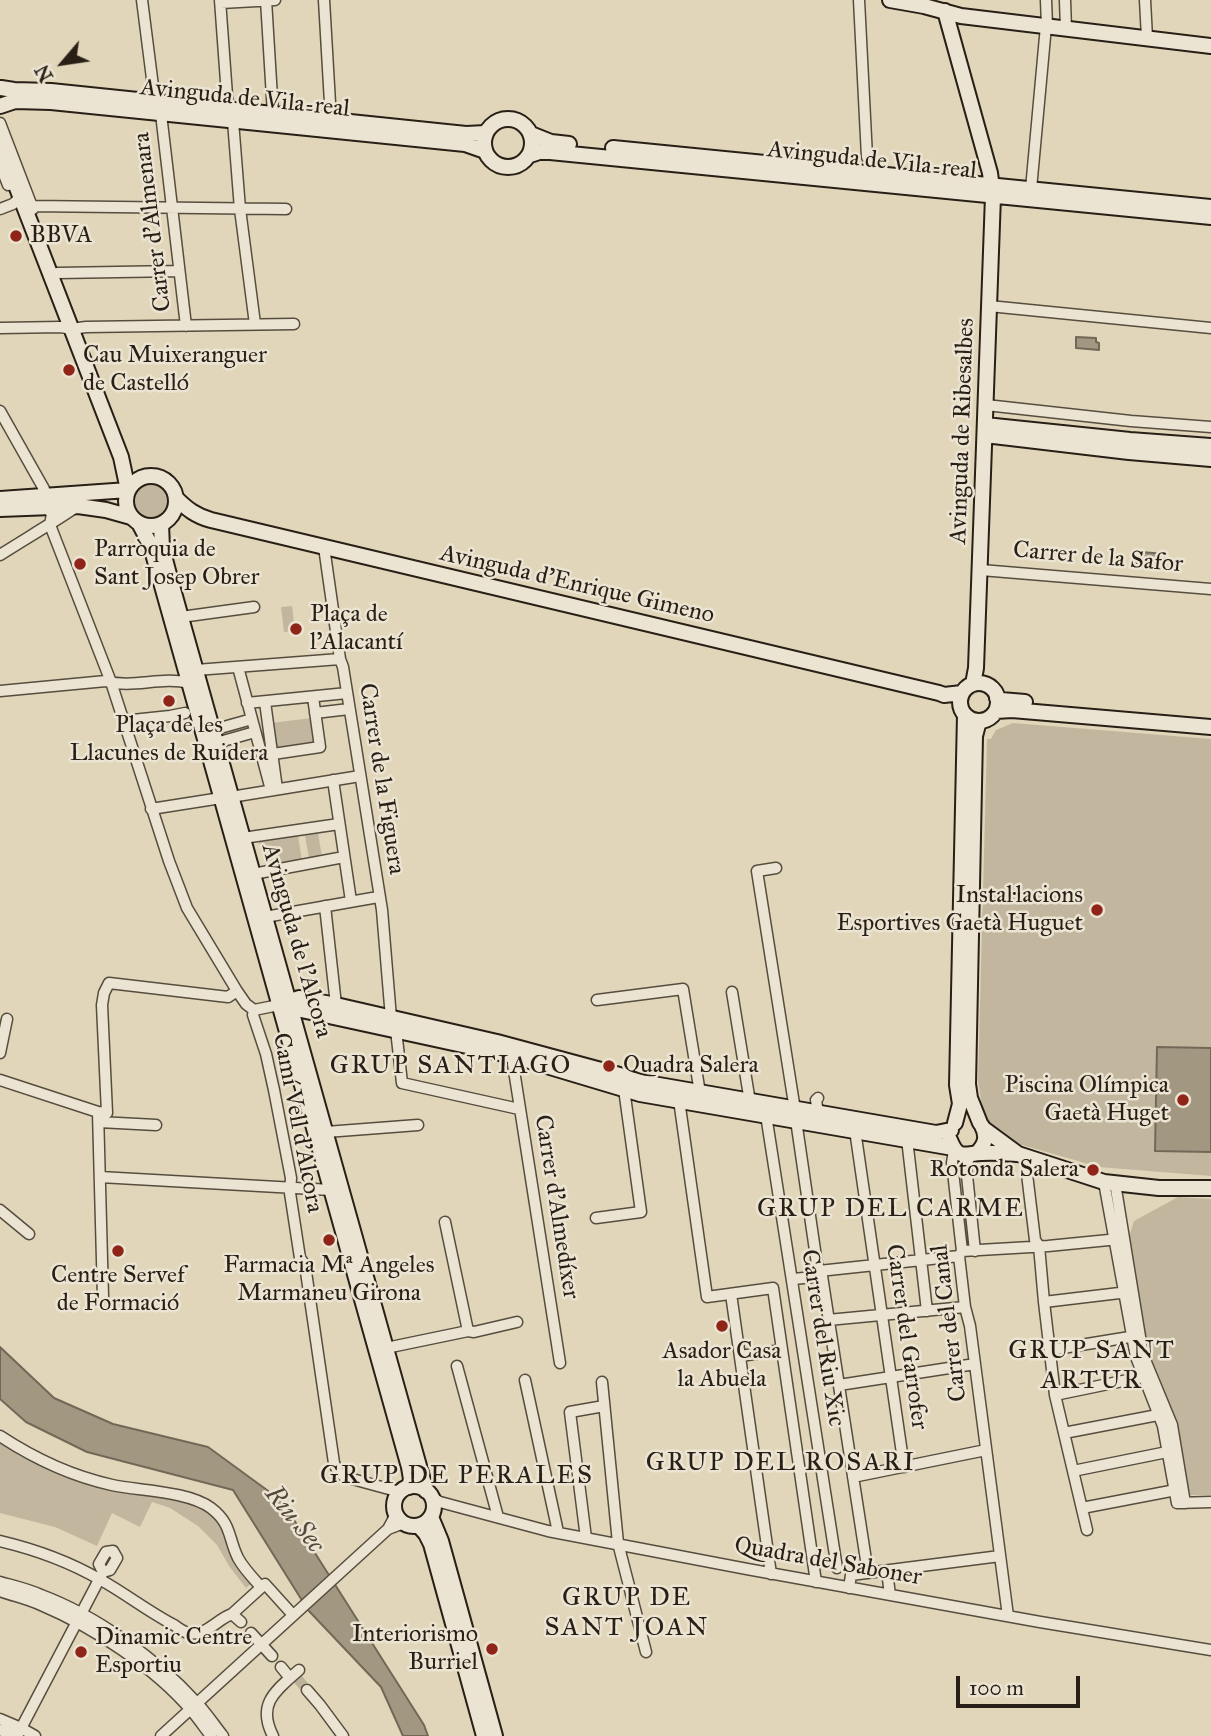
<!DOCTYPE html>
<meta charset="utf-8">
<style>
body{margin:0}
#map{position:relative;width:1211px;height:1736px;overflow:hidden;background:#e1d6ba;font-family:"IM FELL Great Primer",serif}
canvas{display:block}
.north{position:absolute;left:28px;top:28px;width:70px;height:70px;-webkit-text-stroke:5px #ece4d2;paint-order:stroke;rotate:241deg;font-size:19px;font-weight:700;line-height:28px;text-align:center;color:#281f16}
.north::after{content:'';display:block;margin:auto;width:24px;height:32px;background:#281f16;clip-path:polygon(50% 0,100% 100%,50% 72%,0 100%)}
.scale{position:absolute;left:956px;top:1676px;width:124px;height:32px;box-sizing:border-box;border:4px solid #281f16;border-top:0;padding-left:9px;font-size:21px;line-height:24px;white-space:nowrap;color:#281f16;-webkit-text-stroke:5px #ece4d2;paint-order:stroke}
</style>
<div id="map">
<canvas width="1211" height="1736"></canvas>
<div class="north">N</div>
<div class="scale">100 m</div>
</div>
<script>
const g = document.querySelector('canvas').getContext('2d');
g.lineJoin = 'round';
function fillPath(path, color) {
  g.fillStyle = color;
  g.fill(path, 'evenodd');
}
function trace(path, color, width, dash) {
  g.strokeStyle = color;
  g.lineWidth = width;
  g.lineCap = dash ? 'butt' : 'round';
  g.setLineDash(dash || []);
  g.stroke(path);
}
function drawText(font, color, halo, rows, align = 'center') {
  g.font = font + ' "IM FELL Great Primer",serif';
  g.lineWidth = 5;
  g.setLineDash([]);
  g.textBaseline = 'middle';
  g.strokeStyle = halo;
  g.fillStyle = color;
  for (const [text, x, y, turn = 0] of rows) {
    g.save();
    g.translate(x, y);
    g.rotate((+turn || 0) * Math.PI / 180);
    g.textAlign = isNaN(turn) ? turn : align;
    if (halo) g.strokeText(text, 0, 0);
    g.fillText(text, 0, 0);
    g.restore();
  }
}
fillPath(new Path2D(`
 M132 501a19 19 0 1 1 38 0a19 19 0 1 1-38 0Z
 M292,606L295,631L284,632L281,607Z
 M312,718L316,744L274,749L271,723Z
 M1013,723L1211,739V1176L1099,1167L1015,1143L1000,1134L989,1123L982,1107L978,1081L987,739H991L996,730Z
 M318,833L322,857L309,859L305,835Z
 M298,836L302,860L266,867L259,842Z
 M1178,1197L1211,1199V1495H1185L1145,1351L1127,1243L1134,1221Z
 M0,1432L56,1464L88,1475L213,1505L241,1554L258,1578L246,1588L229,1566L217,1545L198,1526L170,1508L152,1502L140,1527L112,1513L97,1546L55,1527L0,1513Z`), '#c2b79e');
const water = new Path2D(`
 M1076,337L1096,338V342L1099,343V350L1076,348Z
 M1141,552L1165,554V560L1158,559L1157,566L1136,564L1137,560H1140Z
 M1157,1047L1211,1048V1152L1155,1151Z
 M0,1347L54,1398L113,1424L208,1447L282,1501L424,1725L428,1736H403L381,1687L308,1610L233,1490L87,1452L26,1422L0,1399Z`);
fillPath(water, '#a29882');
trace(water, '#716857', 2);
trace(new Path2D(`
 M297,1678L307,1690`), '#bcb199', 10, [10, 5]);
const street = new Path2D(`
 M142,0L155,102
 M220,0L228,109
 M266,0L273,114
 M324,0L331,120
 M859,0L867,157
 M1046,0L1047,26
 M1065,0L1066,29
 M1145,0L1147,38
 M221,3L275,0
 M161,114L186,326
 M233,121L240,209L255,324
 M0,123L33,209
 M0,164L8,185
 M1031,189L1046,26
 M31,206L286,209
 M0,209L13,204L15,202
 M57,273L179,271
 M989,306L1211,328
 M0,328L61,327L71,329L86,327L294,324
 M986,405L1131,421L1211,427
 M0,411L44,489V496
 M46,506L52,514L50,525L111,682L169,861L187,908L237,991L246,1004L254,1010L253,1015L266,1054L274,1090L291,1178L290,1193L300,1258L305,1265L334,1463L338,1472L345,1477L400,1492
 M324,547L340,659L343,667L382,910L391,1018
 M0,555C25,539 51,524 76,507
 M981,570L1211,589
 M181,617L254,607
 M238,667L271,790
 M196,670L340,659
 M0,691L106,681C133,689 161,676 189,683
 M265,702L277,789
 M247,703L347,693
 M315,713L349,709
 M123,721L170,716L185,713
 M213,730L252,719
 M216,743L255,732
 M273,754L320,747L313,697
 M333,780L351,901
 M231,797L360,776
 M151,809L221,798
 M243,838L339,824
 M776,868L757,871L795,1110
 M253,874L344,857
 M325,906L336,1005
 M265,917L378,897
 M732,992L750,1102
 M597,1000L683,989L700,1093
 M254,1010L279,1005
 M396,1030L402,1083L519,1109
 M0,1053L7,1019
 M513,1056V1064L560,1363
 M0,1080L98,1112L107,1113L102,1005L104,993L109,983L228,997L237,991
 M818,1098L816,1100L818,1113
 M679,1100L707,1297L773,1288L816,1582
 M98,1112L103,1297
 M766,1115L837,1568
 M796,1120L817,1264L822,1276L868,1573
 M99,1122L156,1125
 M855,1130L904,1467
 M326,1132L418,1125
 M907,1139L927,1311
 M954,1150L952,1163L962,1251L959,1256L965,1307L970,1326L1008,1616
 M970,1155L966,1166L975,1251
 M1032,1159L1027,1174L1035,1240L1039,1246L1044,1302L1055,1395L1087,1530
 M100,1177L331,1190
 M1104,1182L1136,1357L1163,1426L1177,1503L1211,1502
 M1115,1183L1143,1355L1172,1425L1185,1503
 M0,1210L29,1234
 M596,1218L641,1212L624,1089
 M445,1222L468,1331
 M962,1251L1048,1246L1119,1239
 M819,1271L959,1256
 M794,1279L822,1276
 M731,1294L771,1574
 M1044,1302L1128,1292
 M828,1320L965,1307
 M386,1348L468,1331L474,1332L517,1322
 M1050,1350L1136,1336
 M740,1356L782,1350
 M457,1366L498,1517
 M525,1380L558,1532
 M602,1382L618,1543L646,1652
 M839,1385L975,1364
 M1055,1395L1147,1376
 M1064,1433L1163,1414
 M0,1436C35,1459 71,1476 112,1485C140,1491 188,1491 211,1508C232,1524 228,1538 238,1558C244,1569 253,1578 261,1587
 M1073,1471L1172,1451
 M853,1477L986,1450
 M432,1498L440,1502L548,1531L747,1569L1040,1622L1211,1650
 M1082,1508L1181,1489
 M388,1529L404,1523
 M586,1538L570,1412L604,1406
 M0,1541C34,1549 70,1562 101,1580C126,1594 149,1612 174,1625C178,1628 184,1632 188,1633C206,1637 217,1619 232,1614L241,1622
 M887,1571L890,1595
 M0,1582C14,1586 28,1589 41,1595C95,1615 157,1659 196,1702C206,1712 214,1725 223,1736
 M849,1588L851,1575L1000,1556
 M0,1591C14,1596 28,1599 41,1605C93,1627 154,1667 191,1710C198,1718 204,1727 211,1736
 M232,1614L265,1584L293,1615
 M251,1633L272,1656
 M281,1667L290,1678
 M307,1690L320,1705L343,1736
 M0,1719L21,1728L35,1736
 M0,1730L15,1736
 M17,1736L103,1572L110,1570L117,1558L113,1551L106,1552L99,1564L103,1572
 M161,1736L388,1529L396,1514
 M273,1736C256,1703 277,1690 299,1670`);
const secondary = new Path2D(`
 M890,0L924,6L961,16L1211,46
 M945,11L990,173L993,196L976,668L973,684
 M1,88L14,90L51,91L466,134L486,133
 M0,106L15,101L51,102L465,144L485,151
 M484 143a24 24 0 1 1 48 0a24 24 0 1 1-48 0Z
 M531,134L551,142L569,144
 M0,144L121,457L128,490
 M613,148L1211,207
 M530,155L539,152H550L1211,217
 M985,425L1130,440L1211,446
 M985,435L1129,452L1211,459
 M126 501a25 25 0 1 1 50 0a25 25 0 1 1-50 0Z
 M176,498C187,509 196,516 211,520L939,693L944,695L962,693
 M0,499L128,490
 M0,509L78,506L106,510L131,517
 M139,523L149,542L152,550L409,1467L411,1479L409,1487
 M161,524L162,548L171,582L426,1491
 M960 702a19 19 0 1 1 38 0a19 19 0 1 1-38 0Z
 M997,698L1001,700L1025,702
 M996,711L1012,710L1211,727
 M979,721L975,736L968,1084L970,1098L980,1123
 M282,1004L299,998L336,1005L497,1042L653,1084L936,1133L951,1130
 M283,1006L513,1056L640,1094L953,1148
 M955,1123L960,1104L957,1085L965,715
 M984,1129L1018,1154L1104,1182L1159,1188H1211
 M950,1140C958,1160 964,1154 981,1153C993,1152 1004,1153 1016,1154
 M977,1153C985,1145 988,1137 982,1126
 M394 1506a20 20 0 1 1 40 0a20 20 0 1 1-40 0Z
 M431,1517L441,1541L495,1736
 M419,1526L426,1534L431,1544L484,1736`);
trace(street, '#564d3f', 13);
trace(secondary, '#281f16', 18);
trace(street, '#ece4d2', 10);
trace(secondary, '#ece4d2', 14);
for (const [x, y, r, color] of [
 [16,236,7,"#8f2418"],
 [69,370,7,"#8f2418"],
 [80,564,7,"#8f2418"],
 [296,629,7,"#8f2418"],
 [169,701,7,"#8f2418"],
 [1097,910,7,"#8f2418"],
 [609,1066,7,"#8f2418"],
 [1183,1100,7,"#8f2418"],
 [1093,1170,7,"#8f2418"],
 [329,1240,7,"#8f2418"],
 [118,1251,7,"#8f2418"],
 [722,1326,7,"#8f2418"],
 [492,1649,7,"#8f2418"],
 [81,1652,7,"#8f2418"]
]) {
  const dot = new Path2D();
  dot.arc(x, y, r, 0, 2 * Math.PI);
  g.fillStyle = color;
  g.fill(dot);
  trace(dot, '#ece4d2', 2.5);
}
drawText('24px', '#281f16', '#ece4d2', [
 ["Avinguda de Vila-real",245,99,6],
 ["Avinguda de Vila-real",872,161,6],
 ["Carrer d'Almenara",153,222,-97],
 ["Avinguda de Ribesalbes",963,431,-88],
 ["Carrer de la Safor",1098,558,5],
 ["Avinguda d'Enrique Gimeno",577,585,13],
 ["Carrer de la Figuera",381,779,81],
 ["Avinguda de l'Alcora",296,941,74],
 ["Camí Vell d'Alcora",297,1123,79],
 ["Carrer d'Almedíxer",556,1207,81],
 ["Carrer del Canal",950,1323,-97],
 ["Carrer del Garrofer",906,1337,82],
 ["Carrer del Riu Xic",822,1338,81],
 ["Quadra del Saboner",828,1562,10]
]);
drawText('24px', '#281f16', '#ece4d2', [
 ["BBVA",30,236],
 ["Cau Muixeranguer",83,356],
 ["de Castelló",83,384],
 ["Parròquia de",94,550],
 ["Sant Josep Obrer",94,578],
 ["Plaça de",310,615],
 ["l'Alacantí",310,643],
 ["Plaça de les",169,726,"center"],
 ["Llacunes de Ruidera",169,754,"center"],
 ["Instal·lacions",1083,896,"right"],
 ["Esportives Gaetà Huguet",1083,924,"right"],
 ["Quadra Salera",623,1066],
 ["Piscina Olímpica",1169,1086,"right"],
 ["Gaetà Huget",1169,1114,"right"],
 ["Rotonda Salera",1079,1170,"right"],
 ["Farmacia Mª Angeles",329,1266,"center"],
 ["Marmaneu Girona",329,1294,"center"],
 ["Centre Servef",118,1276,"center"],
 ["de Formació",118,1304,"center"],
 ["Asador Casa",722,1352,"center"],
 ["la Abuela",722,1380,"center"],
 ["Interiorismo",478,1635,"right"],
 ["Burriel",478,1663,"right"],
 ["Dinamic Centre",95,1638],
 ["Esportiu",95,1666]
], 'left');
g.letterSpacing = '2px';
drawText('26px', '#281f16', '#ece4d2', [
 ["GRUP SANTIAGO",451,1067],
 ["GRUP DEL CARME",891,1210],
 ["GRUP SANT",1092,1352],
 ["ARTUR",1092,1382],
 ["GRUP DEL ROSARI",781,1464],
 ["GRUP DE PERALES",457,1477],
 ["GRUP DE",627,1599],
 ["SANT JOAN",627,1629]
]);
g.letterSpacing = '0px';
drawText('italic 26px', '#53493c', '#ece4d2', [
 ["Riu Sec",294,1520,51]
]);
</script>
